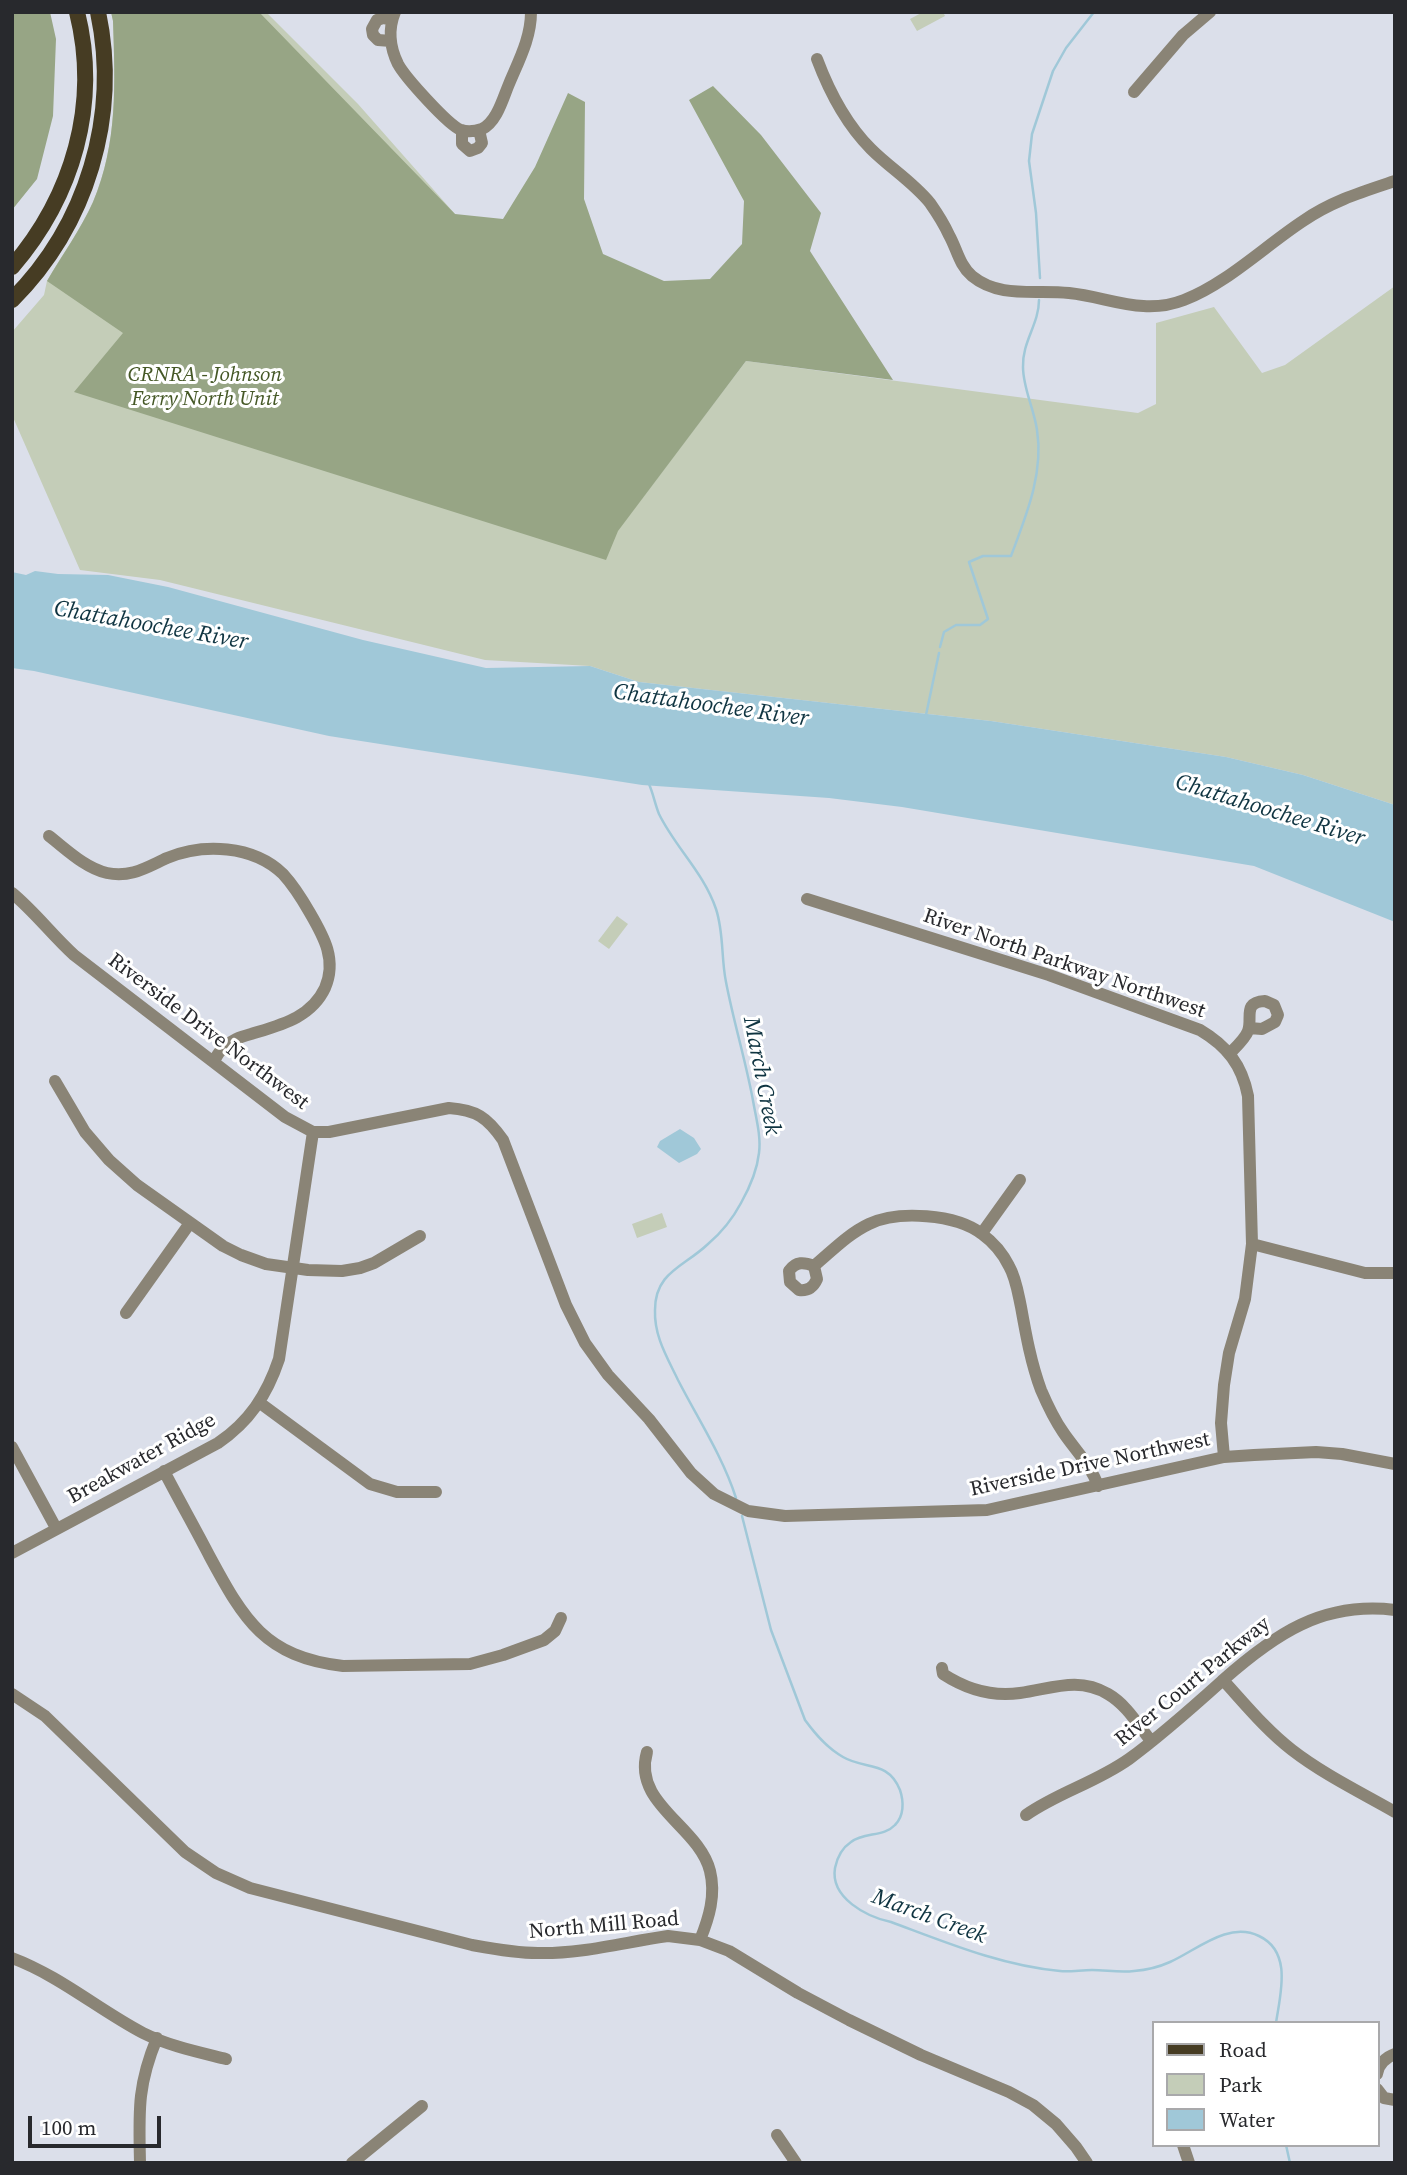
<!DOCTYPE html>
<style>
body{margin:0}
#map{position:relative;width:1407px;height:2175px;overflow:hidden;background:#dbdfea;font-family:"Source Serif 4",serif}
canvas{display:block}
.frame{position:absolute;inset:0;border:14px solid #28292d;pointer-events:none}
.legend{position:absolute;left:1152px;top:2021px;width:228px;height:126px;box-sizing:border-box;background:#fff;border:2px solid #a9a9ab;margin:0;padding:9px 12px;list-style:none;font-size:21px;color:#28292d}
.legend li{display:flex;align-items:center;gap:14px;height:35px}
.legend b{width:35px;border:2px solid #a9a9ab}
.scale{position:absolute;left:28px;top:2116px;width:133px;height:32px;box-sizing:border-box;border:4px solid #28292d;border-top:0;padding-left:9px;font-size:21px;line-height:24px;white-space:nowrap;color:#28292d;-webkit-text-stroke:5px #fff;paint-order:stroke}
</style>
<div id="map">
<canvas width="1407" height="2175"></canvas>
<div class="frame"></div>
<ul class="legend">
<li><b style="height:9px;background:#463c23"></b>Road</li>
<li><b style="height:19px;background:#c4cdb8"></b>Park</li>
<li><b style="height:19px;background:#a0c8d8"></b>Water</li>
</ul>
<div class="scale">100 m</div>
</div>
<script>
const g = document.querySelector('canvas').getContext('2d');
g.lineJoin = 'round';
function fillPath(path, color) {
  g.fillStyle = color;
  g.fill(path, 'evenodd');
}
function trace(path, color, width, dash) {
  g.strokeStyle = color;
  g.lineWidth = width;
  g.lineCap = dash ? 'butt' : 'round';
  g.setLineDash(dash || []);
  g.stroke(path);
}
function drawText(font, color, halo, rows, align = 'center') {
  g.font = font + ' "Source Serif 4",serif';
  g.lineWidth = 6;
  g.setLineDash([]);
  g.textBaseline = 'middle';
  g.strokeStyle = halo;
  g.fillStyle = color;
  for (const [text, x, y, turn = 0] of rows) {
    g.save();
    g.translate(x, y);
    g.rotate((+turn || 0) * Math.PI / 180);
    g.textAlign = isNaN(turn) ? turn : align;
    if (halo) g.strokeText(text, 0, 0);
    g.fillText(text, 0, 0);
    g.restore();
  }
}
fillPath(new Path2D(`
 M111,12H266L358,104L455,214L617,531L746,361L1138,413L1156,404V323L1214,307L1262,373L1285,365L1395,286V805L1303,775L1226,757L991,721L639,682L590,666L485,660L160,580L80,570L12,415V332L44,295L47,281C62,255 81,229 93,202C118,143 115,83 113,21Z
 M923,12H943L945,16L917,31L910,19Z
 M617,916L628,924L609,949L598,941Z
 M662,1213L667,1227L637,1238L632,1224Z`), '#c4cdb8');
fillPath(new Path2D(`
 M12,12H50L56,39L53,116L37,179L12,210Z
 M111,12H259L455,214L503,219L535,167L568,93L585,102L584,199L603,254L664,281L710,279L742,244L744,201L689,100L713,86L761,135L821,213L810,251L893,380L746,361L618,531L606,560L74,392L123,333L47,281C62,255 81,229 93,202C118,143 115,83 113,21Z`), '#97a585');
fillPath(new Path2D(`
 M35,571L58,574L108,575L168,587L363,640L486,668L590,666L639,682L991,721L1226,757L1303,775L1395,805V922L1254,866L902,807L829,798L642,785L329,736L34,671L12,668V572L26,575Z
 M680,1129L694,1138L701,1149L697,1154L679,1163L657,1147L660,1141Z`), '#a0c8d8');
trace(new Path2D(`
 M1040,278L1036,213L1029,161L1032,134L1053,71L1066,48L1094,12
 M940,647L944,632L956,625H980L988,619L969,562L983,556H1011C1026,516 1044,473 1037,430C1034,409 1023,388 1023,367C1022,342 1039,324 1039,300
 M926,715L939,653
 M649,784C653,793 655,804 659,814C675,847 704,873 716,909C724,933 721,958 726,982C734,1024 747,1065 754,1106C757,1122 761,1138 759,1153C757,1171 750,1187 741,1203C733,1218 721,1233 708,1244C684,1267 655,1272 655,1310C654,1336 667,1357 678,1380C698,1419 723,1457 736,1498
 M742,1516L771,1630L805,1720C816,1735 827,1748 843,1757C865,1770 888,1760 900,1790C904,1802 904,1816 895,1825C884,1837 864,1832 851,1842C842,1848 837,1858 835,1868C830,1898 867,1917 891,1922C945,1942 1002,1966 1060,1971C1070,1972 1081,1970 1092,1970C1106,1970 1120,1973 1134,1971C1147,1970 1159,1967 1170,1962C1197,1950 1228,1921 1259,1936C1293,1952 1280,1995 1276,2023
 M1286,2145L1290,2163`), '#a0c8d8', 2.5);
trace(new Path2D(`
 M395,12C388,29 390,48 398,64C405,77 448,125 461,130C467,132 476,131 482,129C497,122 503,98 509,84C519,60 531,38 531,12
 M391,41L378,40L373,35L372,29L377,20L383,18L392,20
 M817,59C829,91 847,125 871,149C890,168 913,182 930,203C937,213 944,224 949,235C957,249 959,265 972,276C1000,299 1036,289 1069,293C1109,297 1143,316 1184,300C1226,284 1265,246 1303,221C1332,201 1362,192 1395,181
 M1134,92L1183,35L1210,12
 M462,130V144L470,151L478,148L482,143L479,130
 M49,836C66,849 85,868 107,873C131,878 147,867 167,858C203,843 253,845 283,874C294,886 302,899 310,913C324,937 337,960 325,988C311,1018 280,1025 251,1034C240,1037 231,1040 223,1048C219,1052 216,1057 214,1061
 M12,893C35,912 52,935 74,955L285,1117L313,1132H329L449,1108C476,1110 487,1117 503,1140L566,1305L585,1343L608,1375L649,1419L691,1473L714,1494L748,1511L785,1516L987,1510L1224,1457L1254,1455L1316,1452L1342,1454L1395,1464
 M807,899L1049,975L1200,1030C1227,1046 1242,1065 1248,1096L1252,1244L1245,1299L1229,1353L1224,1385L1221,1423L1224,1457
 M1230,1053C1236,1047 1245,1039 1248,1031C1253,1018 1242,1002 1265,1001L1274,1005L1278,1015L1275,1022L1262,1029L1249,1028
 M55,1081L85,1132L109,1160L137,1185L223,1246L241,1255L266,1264L308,1270L342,1271L360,1268L374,1263L420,1236
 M982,1233L1020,1180
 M1252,1244L1365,1273H1395
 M814,1266L817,1279C813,1288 808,1291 799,1290L790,1282L789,1271C796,1261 804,1262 814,1266C832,1251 848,1234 869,1224C898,1210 956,1214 982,1234C993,1242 1003,1254 1009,1266C1016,1278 1018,1293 1021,1307C1026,1335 1031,1363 1041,1390C1047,1404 1054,1419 1063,1432C1075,1450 1091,1465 1098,1486
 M126,1313L190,1223
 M260,1403L370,1484L397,1492H436
 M12,1447L56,1528
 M164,1471C179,1500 195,1528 210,1557C244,1620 265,1657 343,1666L470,1664L503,1655L544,1640L555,1631L561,1618
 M12,1553L218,1443C249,1422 267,1395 279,1359L313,1132
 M942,1668L943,1674C966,1689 992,1697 1020,1693C1051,1689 1078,1676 1108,1694C1127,1705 1138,1725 1151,1741
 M1223,1680C1245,1704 1266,1730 1292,1750C1323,1774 1360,1792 1395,1812
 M12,1694L45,1716L185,1852L216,1873L250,1888L472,1945C494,1949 515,1953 538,1953C582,1954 625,1942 668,1936L700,1940L729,1951L798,1993L849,2020L921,2055L1009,2092L1033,2105L1056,2124L1076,2147L1087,2163
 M647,1752C632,1804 699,1826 710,1871C716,1895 709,1918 700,1940
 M1026,1815C1059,1792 1095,1783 1129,1759C1162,1735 1193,1707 1223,1680C1274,1635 1322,1601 1395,1610
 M12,1958C60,1976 99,2010 143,2033C169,2046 198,2052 226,2059
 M1377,2074C1378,2065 1386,2057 1395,2054
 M1377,2089L1384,2098L1395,2100
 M777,2135L796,2163
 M1183,2145L1189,2163
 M140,2163C139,2112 137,2086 157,2038
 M352,2163L422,2106`), '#8a8476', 12);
trace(new Path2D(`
 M12,267C73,196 100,104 77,12
 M12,300C87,225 120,116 98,12`), '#463c23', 16);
drawText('italic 21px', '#455826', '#fff', [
 ["CRNRA - Johnson",205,376],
 ["Ferry North Unit",205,400]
]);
drawText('21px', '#28292d', '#fff', [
 ["River North Parkway Northwest",1064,964,19],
 ["Riverside Drive Northwest",208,1032,37],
 ["Breakwater Ridge",142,1459,-29],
 ["Riverside Drive Northwest",1090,1465,-12],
 ["River Court Parkway",1193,1682,-39],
 ["North Mill Road",604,1926,-5]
]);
drawText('italic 23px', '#0f3441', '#fff', [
 ["Chattahoochee River",151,626,10],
 ["Chattahoochee River",711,706,8],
 ["Chattahoochee River",1270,811,17],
 ["March Creek",761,1076,79],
 ["March Creek",929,1917,20]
]);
</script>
